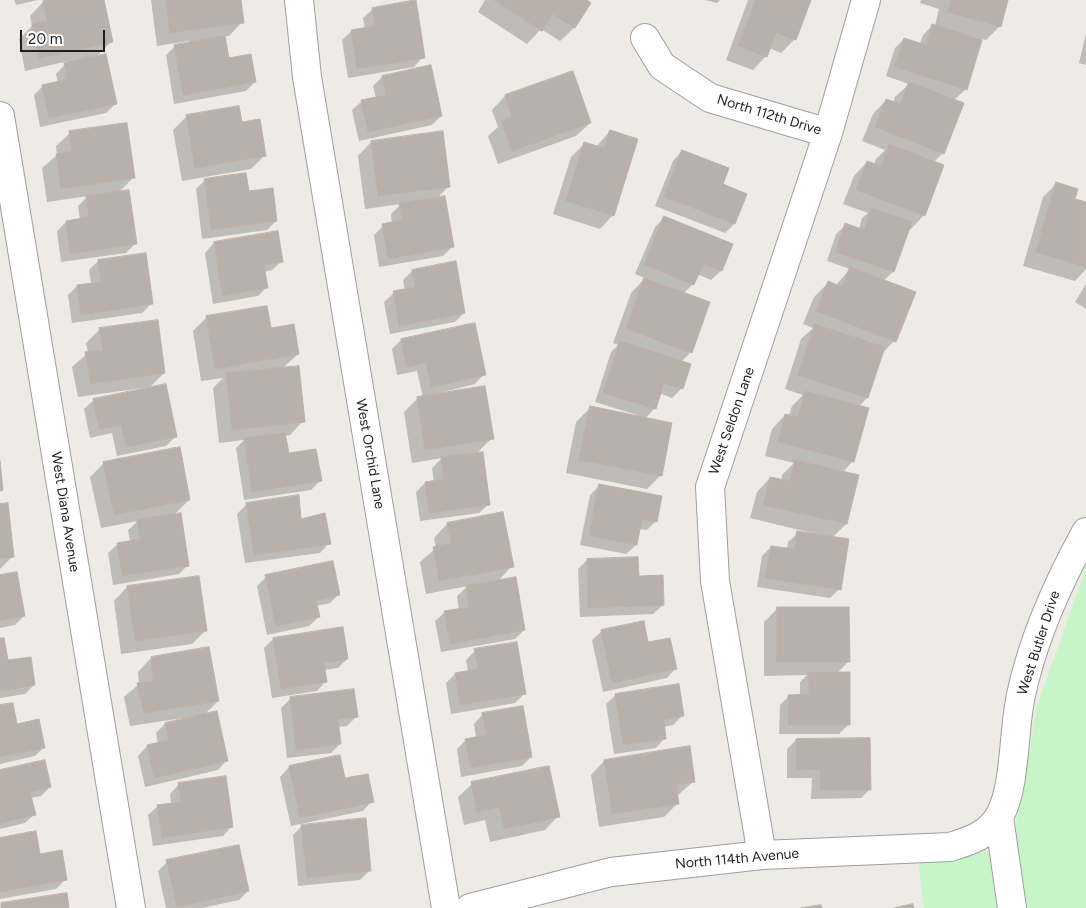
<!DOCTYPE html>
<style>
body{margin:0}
#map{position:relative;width:1086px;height:908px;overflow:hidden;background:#eeebe6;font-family:Figtree,sans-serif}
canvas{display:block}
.scale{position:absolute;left:20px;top:30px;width:85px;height:22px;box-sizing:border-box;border:2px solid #1e1e1e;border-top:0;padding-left:6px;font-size:15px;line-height:18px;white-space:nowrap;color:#1e1e1e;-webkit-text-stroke:4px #fff;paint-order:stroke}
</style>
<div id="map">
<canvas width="1086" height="908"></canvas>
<div class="scale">20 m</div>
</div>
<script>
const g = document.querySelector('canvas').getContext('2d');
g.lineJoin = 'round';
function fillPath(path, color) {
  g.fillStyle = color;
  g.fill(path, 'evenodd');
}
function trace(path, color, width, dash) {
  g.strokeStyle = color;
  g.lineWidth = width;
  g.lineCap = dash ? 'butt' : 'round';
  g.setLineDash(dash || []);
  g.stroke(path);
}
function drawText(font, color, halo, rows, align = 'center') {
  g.font = font + ' Figtree,sans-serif';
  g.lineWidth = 4.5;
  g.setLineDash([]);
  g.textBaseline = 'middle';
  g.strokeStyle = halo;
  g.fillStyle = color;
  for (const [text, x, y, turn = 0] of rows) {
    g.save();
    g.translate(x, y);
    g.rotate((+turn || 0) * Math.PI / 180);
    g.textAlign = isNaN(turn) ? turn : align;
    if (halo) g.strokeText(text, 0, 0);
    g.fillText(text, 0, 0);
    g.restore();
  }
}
fillPath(new Path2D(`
 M1086,568V908H924L918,859L992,852L1015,827L1037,706Z`), '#c7f4c8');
fillPath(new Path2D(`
 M14,0H38L16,5Z
 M54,0H103L112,41L95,58L116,103L106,113L40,127L34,95L43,86L58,83L56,74L68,61L25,71L19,39L32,26L30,16L43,2Z
 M151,0H239L242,22L229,36L224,37L228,60L255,82L246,91L174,104L166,55L175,46L189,43V41L157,46Z
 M485,0H584L589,3L574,28L560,41L541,29L527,44L478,12Z
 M705,0H720L717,3Z
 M748,0H809L795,39L781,53L769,48L766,56L753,70L726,60Z
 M921,0H1007L1000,26L986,40L981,39L966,89L954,100L943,153L934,162L924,215L911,229L908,228L893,272L883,281L894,341L881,355L867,398L858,407L853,461L842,473L857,476L846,524L832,538L839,589L830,598L757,587L762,556L771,547L787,550L788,542L798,533L816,536V534L750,518L757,492L770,478L781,480L782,475L794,463L765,456L772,429L785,415L789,416L792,406L803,395L785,389L801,339L813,328L803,324L814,297L828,283L835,286L850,269L827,261L836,234L846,225L859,229L862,218L868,213L843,204L854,176L867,162L874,165L876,159L885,150L862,141L873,114L886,100L893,103L895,97L909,84L886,76L895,48L904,39L920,44L923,35L932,26H935L939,9L920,3Z
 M373,9L423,57L414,67L348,78L342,40L352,31L365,29L363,18Z
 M1086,33V65L1079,63Z
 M382,77L441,116L432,125L359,141L352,110L362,101L376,98L373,86Z
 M505,96L590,123L576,136L498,164L488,136L498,127L492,110Z
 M238,107L241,124L265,155L251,169L182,181L173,130L186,117Z
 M610,131L613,215L600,229L553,214L571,157L584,144L596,147Z
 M70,133L134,177L119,192L136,243L126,253L61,262L57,231L66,222L80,220L78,206L88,196L47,202L42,168L57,155L56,146Z
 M371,142L449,186L437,198L452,247L443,256L379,267L374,235L383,226L392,224L391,214L401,204L365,209L358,156Z
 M682,151L734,224L725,233L655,206L673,161Z
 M205,180L248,193L276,221L267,230L202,239L196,189Z
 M1056,184L1073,200L1086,203V269L1075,281L1023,266L1043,197Z
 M664,218L731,245L721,271L711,280L697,274L692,285L684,293L691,352L681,362L682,388L672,398L659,393L654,409L645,419L660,476L647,489L566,473L576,422L590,408L636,417L637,415L595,402L611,352L618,345L613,343L631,293L645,278L635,274L655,227Z
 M214,243L282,261L272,270L264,272L267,287L258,296L213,304L205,253Z
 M98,261L151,304L142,313L72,323L68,295L77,286L91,284L89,270Z
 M412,271L464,313L455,322L390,334L384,302L394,293L405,290L403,280Z
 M1086,284V309L1075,302Z
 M207,317L270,330L298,354L283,368L303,421L290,435L284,436L288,455L320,481L311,490L244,500L236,448L244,440L219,443L213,388L223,378L201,381L193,331Z
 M99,330L164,373L150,387L78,397L72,367L88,353L86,343Z
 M401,340L484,374L475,384L423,397L417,371L397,375L392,349Z
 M418,398L492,438L476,454L489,504L479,513L420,521L416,492L425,483L434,482L432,468L442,458L412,463L404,412Z
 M94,400L175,437L166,446L117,456L112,433L90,438L84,409Z
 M104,463L189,500L173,516L188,565L179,574L113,585L108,553L118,544L130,542L128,530L138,521L101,528L90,477Z
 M600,485L656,521L647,530L639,529L636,545L626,554L580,545L590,495Z
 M247,504L300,520L329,543L320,553L245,563L237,514Z
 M0,505L13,556L0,569Z
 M447,524L512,566L497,582L524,630L515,639L441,652L435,621L445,612L459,610L457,596L468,586L426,594L420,562L436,548L434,538Z
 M587,560L663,605L653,614L580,617L578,569Z
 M0,576L24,616L15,625L0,628Z
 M266,577L339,594L330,603L316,606L319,617L309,626L267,635L257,586Z
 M127,587L205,631L192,644L121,654L114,601Z
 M777,609L848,662L837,673L848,725L839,734H779L780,705L789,696H800V682L807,675L764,676V622Z
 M602,631L647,644L676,668L667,678L603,692L592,640Z
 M273,639L347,659L338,668L324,670L326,681L317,691L272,698L264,648Z
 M0,640L7,662L34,685L25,694L0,698Z
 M475,651L524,694L515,703L451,714L446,683L455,674L468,672L466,660Z
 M151,658L218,701L204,715L227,760L218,770L145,787L138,756L147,746L158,744L156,733L165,724L183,720V718L130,726L124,697L139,684L138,672Z
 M616,695L682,716L673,725L663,727L665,738L656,748L614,754L606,704Z
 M290,699L356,717L347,726L338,727L340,744L331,753L287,758L281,708Z
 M0,707L16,726L44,747L35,756L0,764Z
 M483,714L531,757L522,766L461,777L457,749L466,740L476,738L474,724Z
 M796,740L870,789L861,798L811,799L812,778H787V749Z
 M604,761L694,781L677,796L678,803L664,817L599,827L591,775Z
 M289,767L344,780L372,801L363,811L291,826L280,777Z
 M0,771L50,787L41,796L31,798L35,814L25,823L0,829Z
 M179,784L232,826L223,836L153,846L148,815L158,806L171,804L170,794Z
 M472,784L558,816L545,830L490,842L485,820L464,825L458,797Z
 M302,826L370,870L360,880L298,886L293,835Z
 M0,839L39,856L66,879L56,889L0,899Z
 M167,862L248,891L239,900L202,908H166L158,871Z`), '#0003');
const building = new Path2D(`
 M48,0H104L113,42L39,58L32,24L47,21L43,1Z
 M166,0H241L244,23L170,33Z
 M416,0L425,58L357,69L351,30L375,26L372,8Z
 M494,0H587L591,3L575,28L552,14L542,31Z
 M756,0H811L796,40L776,33L767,57L738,46Z
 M951,0H1008L1001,27L948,12Z
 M932,24L982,40L967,90L894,67L904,38L926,45Z
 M225,36L229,58L251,54L256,82L183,95L174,45Z
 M106,54L117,104L49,118L42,85L68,79L64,63Z
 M431,65L442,116L368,132L361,100L386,95L382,76Z
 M573,71L591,123L512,151L501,121L512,117L505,95Z
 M909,82L964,103L944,154L875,127L886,99L900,104Z
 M239,106L242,122L260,119L266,156L195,168L186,115Z
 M127,123L135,178L61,189L56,154L72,151L69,131Z
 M610,130L638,139L614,216L566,201L584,142L604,148Z
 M443,131L450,187L378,196L371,141Z
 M889,144L944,165L925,216L856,190L867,161L881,166Z
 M682,150L729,168L723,184L747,194L735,224L664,197Z
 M246,173L249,191L273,188L277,221L211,230L204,179Z
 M1056,182L1078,189L1075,199L1086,202V267L1036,252Z
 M129,190L137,244L70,254L66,221L89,217L86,196Z
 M445,196L454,247L388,259L382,224L402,220L399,204Z
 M871,208L912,222L894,272L835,252L845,223L864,230Z
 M664,216L733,244L722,271L703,264L694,285L644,265Z
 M278,231L283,262L264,265L268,288L222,296L214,242Z
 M146,253L153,304L81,315L77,285L101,282L98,260Z
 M456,261L465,313L399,326L393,291L415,287L412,270Z
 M850,267L916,292L896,342L816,311L828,281L842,287Z
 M644,278L710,302L692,353L626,329Z
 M267,306L271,328L294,324L299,354L215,369L206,316Z
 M158,320L165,373L91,384L85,352L103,350L99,328Z
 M475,323L486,375L431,387L426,363L406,367L401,339Z
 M815,324L885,347L868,398L798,375Z
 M620,341L691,364L683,389L664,383L656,409L603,393Z
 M299,366L305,422L232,430L226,373Z
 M166,384L177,437L126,447L121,425L99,429L93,399Z
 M485,386L494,439L425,450L417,397Z
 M805,391L869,408L854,462L778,442L785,414L798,417Z
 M590,406L672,423L662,476L579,460Z
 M285,433L289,453L316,449L322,481L252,492L244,438Z
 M180,447L190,500L114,515L103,462Z
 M483,452L490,505L429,513L425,482L444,479L441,457Z
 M795,460L859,475L847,524L763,505L770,477L790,481Z
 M0,461L3,490L0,491Z
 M599,484L662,496L657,522L642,519L637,545L589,536Z
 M299,495L301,519L325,513L331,544L254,555L246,503Z
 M8,503L14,557L0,558V504Z
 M503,512L514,567L439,581L433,547L451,543L447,523Z
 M181,513L189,566L122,576L117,543L140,539L137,520Z
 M797,531L849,539L841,590L765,578L771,546L794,549Z
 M638,557L639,576L663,575L664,605L588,608L587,559Z
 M333,561L340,595L316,600L320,617L276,626L265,575Z
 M17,572L25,616L0,621V575Z
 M199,576L207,631L135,641L127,586Z
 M516,577L525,630L450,644L444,611L469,607L466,586Z
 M777,607H849L850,662H777Z
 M644,621L648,642L670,638L677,669L612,683L601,630Z
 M343,627L348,659L324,663L327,682L281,689L273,638Z
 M0,638H4L8,660L31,657L35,685L0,691Z
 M517,642L526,694L460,705L455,673L478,669L474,649Z
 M209,647L219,701L144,713L137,683L153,681L151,657Z
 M808,672H850V725H788V695L809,694Z
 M679,684L684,716L664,720L666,739L623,745L615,694Z
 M354,689L358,717L338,719L341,744L296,750L290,697Z
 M13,703L17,724L39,719L45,748L0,757V705Z
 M523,706L532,757L470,768L465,739L486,735L482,713Z
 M217,711L228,761L154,778L147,745L169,740L165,723Z
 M870,738L871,790H820V769L796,770V739Z
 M690,746L695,782L676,785L679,804L612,814L604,760Z
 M340,755L345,778L368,774L374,802L300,818L289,766Z
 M45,760L51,787L30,792L36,815L0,823V770Z
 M549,766L560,817L504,829L499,807L477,812L471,782Z
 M226,776L233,827L162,838L157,805L181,802L178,783Z
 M366,818L371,871L307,878L301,825Z
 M36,831L40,854L62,850L67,880L0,892V838Z
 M239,845L249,891L177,907L166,860Z
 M67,893L69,908H1V903Z
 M913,904L914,908H894Z
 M821,905L822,908H801Z`);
fillPath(building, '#b7b0ab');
trace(building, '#beb2a9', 1);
const minor = new Path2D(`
 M299,0L307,77L446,908
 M645,38L662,66L710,98L828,133
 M0,116L131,908
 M999,817L1012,908
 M762,855L715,581L710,487L828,133L866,0
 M470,908L611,872L762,855L950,847C970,841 989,835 1000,815C1016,785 1013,731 1021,695C1033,638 1058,583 1086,532`);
trace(minor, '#9f9f9f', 30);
trace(minor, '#fff', 28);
drawText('14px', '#1e1e1e', '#fff', [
 ["North 112th Drive",769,115,17],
 ["West Seldon Lane",732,421,-71],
 ["West Orchid Lane",370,454,80],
 ["West Diana Avenue",65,512,81],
 ["West Butler Drive",1039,643,-72],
 ["North 114th Avenue",737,859,-5]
]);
</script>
